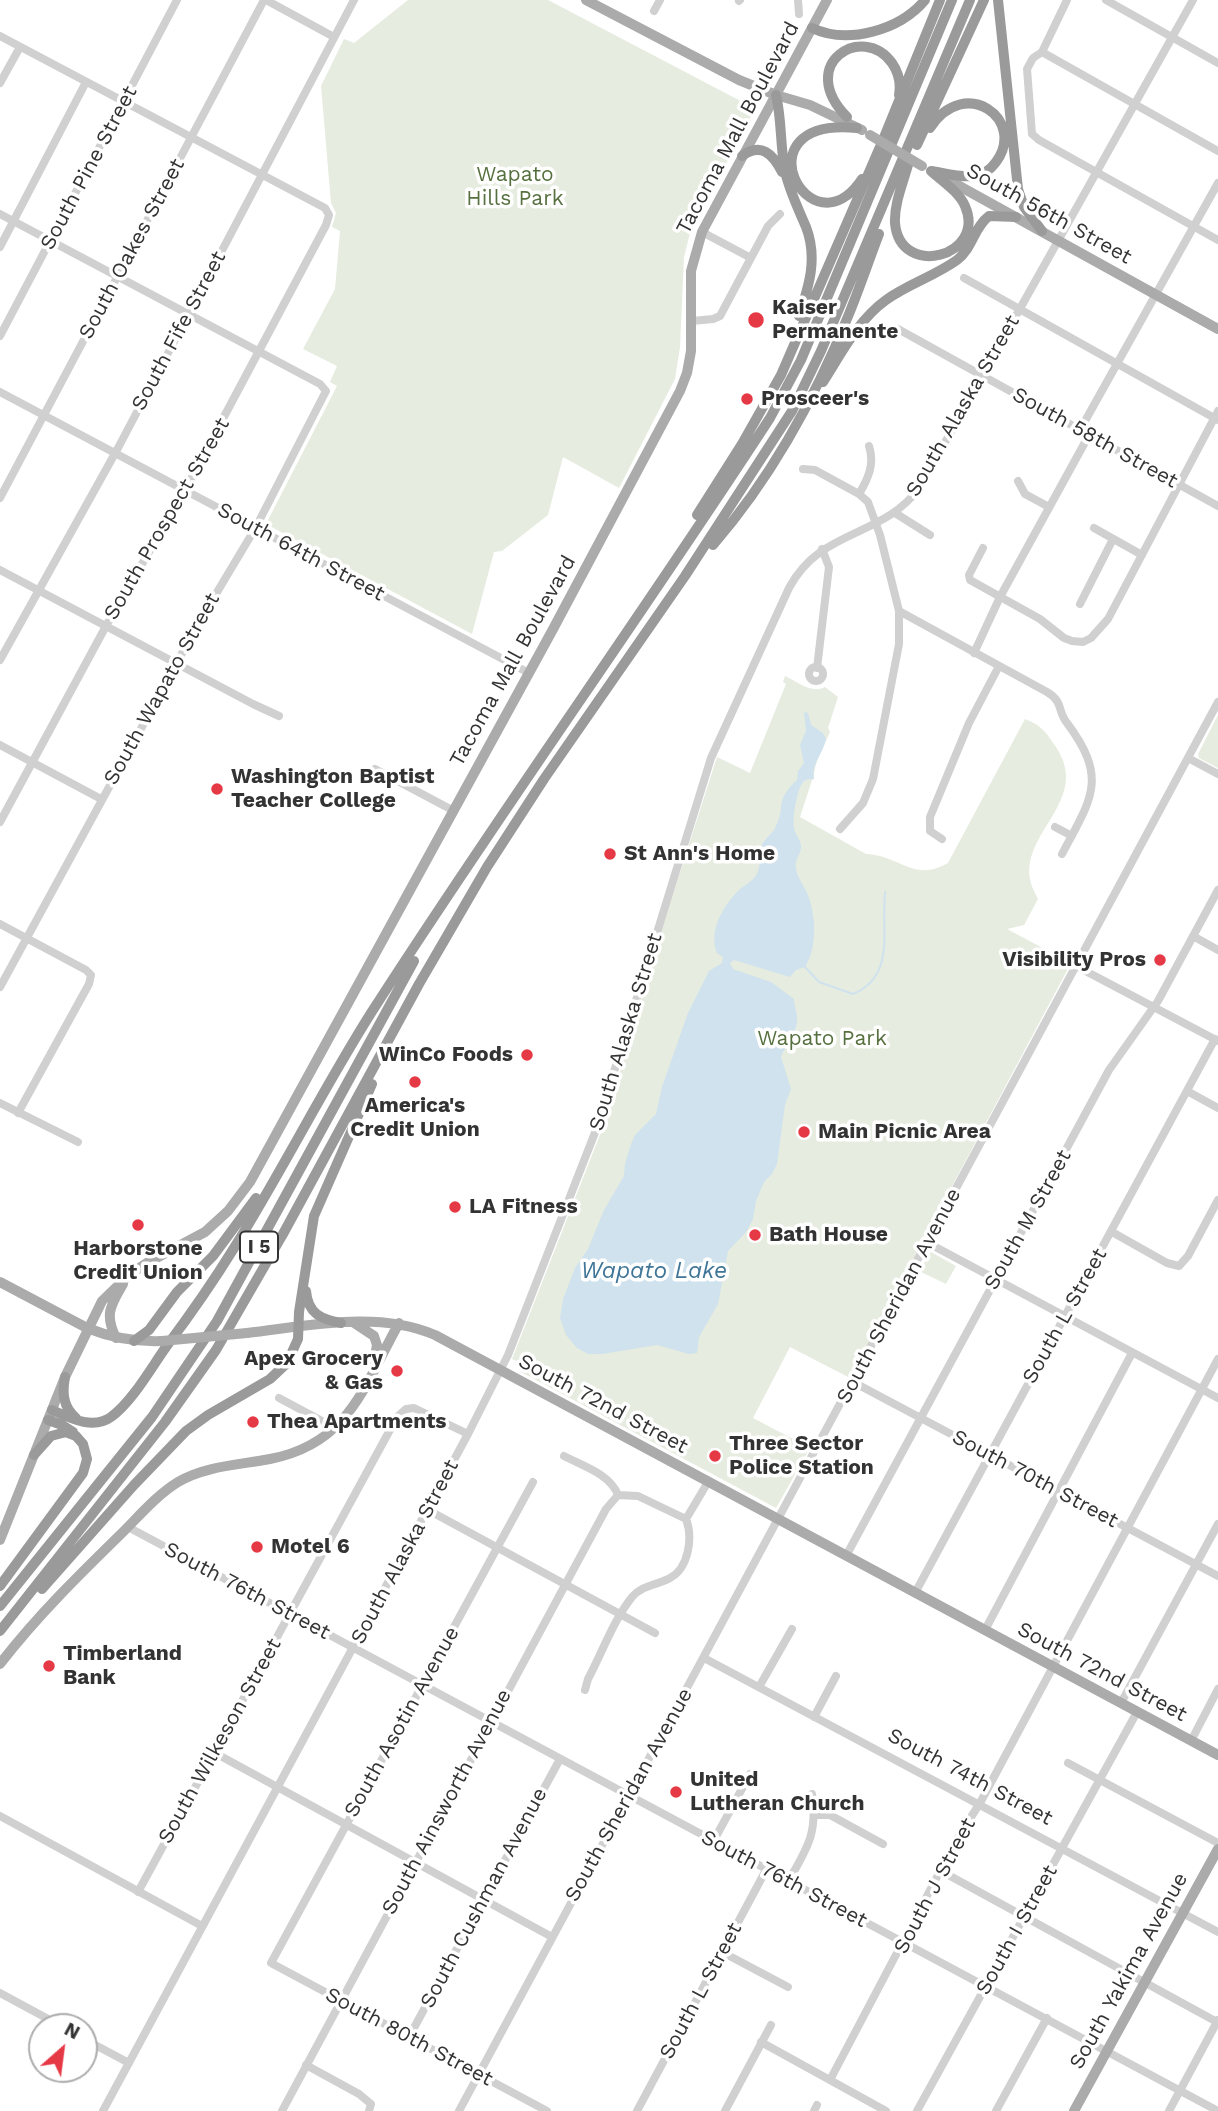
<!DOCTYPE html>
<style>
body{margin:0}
#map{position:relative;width:1218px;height:2111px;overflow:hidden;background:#fff;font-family:"Work Sans",sans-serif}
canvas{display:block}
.north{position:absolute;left:28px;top:2013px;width:70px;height:70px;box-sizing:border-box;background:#fff;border:2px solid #adadad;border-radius:50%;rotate:28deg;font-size:19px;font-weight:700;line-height:28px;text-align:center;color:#333}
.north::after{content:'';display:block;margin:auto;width:24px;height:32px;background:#e63946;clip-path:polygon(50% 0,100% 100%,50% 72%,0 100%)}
</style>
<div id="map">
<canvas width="1218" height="2111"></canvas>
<div class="north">N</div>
</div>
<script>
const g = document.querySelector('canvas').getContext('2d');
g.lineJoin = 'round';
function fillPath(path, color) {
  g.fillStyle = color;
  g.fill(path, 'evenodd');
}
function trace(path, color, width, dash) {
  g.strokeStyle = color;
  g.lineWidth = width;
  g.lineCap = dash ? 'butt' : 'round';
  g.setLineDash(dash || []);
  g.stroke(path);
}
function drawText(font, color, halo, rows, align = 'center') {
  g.font = font + ' "Work Sans",sans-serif';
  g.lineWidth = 7;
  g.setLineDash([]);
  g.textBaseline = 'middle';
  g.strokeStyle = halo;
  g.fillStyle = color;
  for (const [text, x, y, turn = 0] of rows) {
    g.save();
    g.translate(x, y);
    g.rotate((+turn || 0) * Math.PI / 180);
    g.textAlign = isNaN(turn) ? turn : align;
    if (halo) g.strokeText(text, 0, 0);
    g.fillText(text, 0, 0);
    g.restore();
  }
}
fillPath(new Path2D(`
 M408,0H548L752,107V114L690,233L684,257L680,347L675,379L619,488L563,457L548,515L502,551L494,552L472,634L266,524L337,386L330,382L337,366L303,349L335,289L340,231L332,227L336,213L331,203L321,86L344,39L354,43Z
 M785,676C798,682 811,694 825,687L838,697L828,728L830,732C824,746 813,764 814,779L812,780L800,817L866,854C899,855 914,883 948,863L1025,719C1042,726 1045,731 1056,747C1091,800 1022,831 1030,879C1031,886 1035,893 1038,899L1024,925L1007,929L1071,963L850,1378L790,1347L753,1418L810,1448L776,1508L521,1372L524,1365L512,1359L605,1122L659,938L717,757L750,773L786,684L783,682Z
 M1218,715V768L1199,758L1198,754Z
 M931,1252L956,1266L946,1284L919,1271Z`), '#e6ecdf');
fillPath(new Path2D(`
 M804,712L808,713L811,725L823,733L826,739C823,754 811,764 814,779C810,779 808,779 804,781C797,787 792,819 794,828C795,835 802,841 801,848C800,856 794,860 796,869C798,880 806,888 809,898C816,919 817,948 805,967L796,970L790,977L734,960L730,963L733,969L771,982L794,999C794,1006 798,1014 797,1021C796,1034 785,1046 781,1057L791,1089L785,1105L777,1164L772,1174L764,1182L756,1201L753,1219L746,1232L728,1251L718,1304L699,1337L697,1353L689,1354L657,1345L602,1354H588L577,1348L566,1335L560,1318L563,1299L575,1268L588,1249L604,1210L624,1176L625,1164L631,1144L635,1135L656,1114L662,1087L688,1013L709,971L722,963L723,957L717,953C708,931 723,906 739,890C746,884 755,880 758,871C761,863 759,853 762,845C765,838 772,834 775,828C787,806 773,802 797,780L798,771L804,763L800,745L806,731Z`), '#cfe2ee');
trace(new Path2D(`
 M805,967L819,982L853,994C896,976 881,931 885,892`), '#cfe2ee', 2);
trace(new Path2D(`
 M266,0L334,37
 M798,0L799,14
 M1067,0L1042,52L1033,58L1027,69L1032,134L1039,140L1218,240
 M1106,0L1218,63
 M739,1L740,0
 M654,11L660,0
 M0,36L325,208L329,215L326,225L185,490L106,626L0,822
 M1042,52L1218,151
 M0,83L20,47
 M0,214L320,384L326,391L256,527L198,624L0,987
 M702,232L751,258
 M0,247L86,82
 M964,278L1218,420
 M692,321L713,319L720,316L768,226L780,214
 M898,329L1218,506
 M0,336L177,0
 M0,392L529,673
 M1080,430L1218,183
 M803,469L815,470L859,494L868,502L880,535L899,611V644L873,779L863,803L840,829
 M1018,481L1025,494L1049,507
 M859,494C868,479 875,464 869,446
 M0,498L264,0
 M895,513L930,535
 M1094,528L1142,555
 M983,548L969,575L970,580L1040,619L1064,638L1072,641L1083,642L1091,638L1108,619L1218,411
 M0,570L253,704L279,716
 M1080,604L1113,539
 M899,611L1047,692C1064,702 1057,711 1067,723C1109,779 1091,799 1062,854
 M974,653L1000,597L1089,435
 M0,660L118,448L354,0
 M809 674a7 7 0 1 1 14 0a7 7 0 1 1-14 0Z
 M817,668L829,567L822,549
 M0,745L101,799
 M1188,758L1218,774
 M375,769L454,811
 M1055,827L1072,836
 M942,839L930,831V817L969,723L999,666
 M0,924L86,970L91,975L89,984L18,1113
 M1193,936L1218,950
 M1076,966L1218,1041
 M1187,1091L1218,1108
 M0,1103L78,1142
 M1112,1232L1167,1263L1179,1266L1188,1256L1218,1200
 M928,1243L1218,1398
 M853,1382L1218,1576
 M279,1398L335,1428
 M564,1456C583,1466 610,1474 618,1495
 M533,1482L271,1963L547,2111
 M618,1495L638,1496L686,1519
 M428,1510L655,1633
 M686,1519L708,1482
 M128,1527L1218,2111
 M846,1556L1109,1070L1158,1001L1218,890
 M915,1593L1215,1039
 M985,1630L1132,1353
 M704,1658L1218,1932
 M759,1687L792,1629
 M585,1690L588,1679C602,1653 613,1621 632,1597C642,1585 658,1585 670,1578C689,1568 693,1537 686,1519
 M1121,1703L1218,1524
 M814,1717L836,1676
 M1191,1741L1218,1689
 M215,1753L552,1937
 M1068,1763L1218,1843
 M815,1815H830L883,1844
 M0,1816L202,1926
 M713,1842L750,1774
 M941,1871L1217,2022
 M788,1882C807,1848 818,1834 812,1794
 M138,1892L397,1417L406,1409L414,1408L468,1434
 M722,1952L788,1987
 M0,1993L63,2027
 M409,2037L560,1759
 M84,2039L129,2063
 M761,2042L886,2111
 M306,2065L359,2094L371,2104L369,2111
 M830,2080L957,1839L980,1803L1218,1359
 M103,2111L468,1434L508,1355L596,1130L711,758L789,588C822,527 882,539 920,487L1193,0
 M282,2111L606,1509L618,1495
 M459,2111L1218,702
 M637,2111L766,1870
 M725,2111L771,2025
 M814,2111L817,2105
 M917,2111L1137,1712
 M996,2111L1047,2018
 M1169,2111L1218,2020`), '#d0d0d0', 8);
trace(new Path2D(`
 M586,0L739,80L776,95L810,105L862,130
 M943,177L1218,329
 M0,1282L87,1328C112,1338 135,1342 162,1341
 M353,1322L374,1336L377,1345L374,1361
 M247,1333C308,1326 377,1310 435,1335L1218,1755
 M116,1338C104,1314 111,1305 123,1284
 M0,1540L65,1377L102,1301L130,1274L147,1263L205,1232L228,1211L250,1182L552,631L680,391L687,373L691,351V271L702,232L827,0
 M0,1664C37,1616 80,1574 123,1532C140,1515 157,1495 178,1482C205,1466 239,1465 270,1459C349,1444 364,1386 399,1323
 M1074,2111L1218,1849`), '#ababab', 10);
trace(new Path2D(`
 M998,0L1018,189L1024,207L1042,231
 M812,28C848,45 900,30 925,0
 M776,95C782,120 780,146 785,171C789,190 798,208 806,227C818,258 809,286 799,316
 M847,117C795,64 863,22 892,63C899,73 901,83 899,95
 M857,128C736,116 810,257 862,179
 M930,128C965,74 1027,120 996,162C991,169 983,175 974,176C961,178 944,173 931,171
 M917,145L984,0
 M742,156C761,142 773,154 782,172
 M908,165C903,183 894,204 895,223C900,280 987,256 965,206C959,192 942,181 931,171
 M823,382C841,354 858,320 886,300C908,284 935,276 957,260C973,248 974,227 989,216L1016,217
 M697,515L742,444L781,375L883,140L940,0
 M713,545C771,478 816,396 849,314C860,287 869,260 879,234
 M306,1291C308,1314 321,1319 341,1323
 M134,1341L149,1330L177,1292L213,1256L256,1198
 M65,1377C62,1393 63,1407 76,1418
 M52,1410C70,1418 93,1430 111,1417C132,1402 151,1368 166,1347C190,1315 213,1282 234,1248C282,1171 323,1089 371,1013C500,812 640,618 770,418L801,360L952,0
 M48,1420L62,1425L73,1432
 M0,1586L83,1473L87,1459L83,1444L76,1436L66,1432L51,1436L34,1455
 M42,1589L134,1485L186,1431L208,1415L270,1379L287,1363L298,1339L299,1312L314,1216L372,1084
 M0,1606L152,1417L217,1321L414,961
 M0,1631L165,1422L216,1350L283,1234L419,984L487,867L544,779L685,576L792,411L821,351L970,0`), '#9a9a9a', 10);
trace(new Path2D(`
 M870,135L922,166
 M162,1341L247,1333`), '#ababab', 10);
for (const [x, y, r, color] of [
 [756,320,9,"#e63946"],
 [747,399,7,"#e63946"],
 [217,789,7,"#e63946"],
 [610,854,7,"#e63946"],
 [1160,960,7,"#e63946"],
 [527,1055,7,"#e63946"],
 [415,1082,7,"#e63946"],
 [804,1132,7,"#e63946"],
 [455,1207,7,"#e63946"],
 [138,1225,7,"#e63946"],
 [755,1235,7,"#e63946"],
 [397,1371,7,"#e63946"],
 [253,1422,7,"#e63946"],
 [715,1456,7,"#e63946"],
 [257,1547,7,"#e63946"],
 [49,1666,7,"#e63946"],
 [676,1792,7,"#e63946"]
]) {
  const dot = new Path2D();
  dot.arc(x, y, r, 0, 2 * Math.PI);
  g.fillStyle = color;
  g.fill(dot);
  trace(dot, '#fff', 2.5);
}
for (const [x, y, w] of [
 [259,1247,38]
]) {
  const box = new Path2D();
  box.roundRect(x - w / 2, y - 15.5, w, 31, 5);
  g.fillStyle = '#fff';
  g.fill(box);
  trace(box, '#333', 2);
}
drawText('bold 19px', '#333', null, [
 ["I 5",259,1247]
]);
drawText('21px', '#333', '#fff', [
 ["Tacoma Mall Boulevard",738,128,-62],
 ["South Pine Street",89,168,-62],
 ["South 56th Street",1049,214,29],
 ["South Oakes Street",132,249,-62],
 ["South Fife Street",179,331,-62],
 ["South Alaska Street",963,406,-60],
 ["South 58th Street",1095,438,29],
 ["South Prospect Street",167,519,-60],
 ["South 64th Street",301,552,28],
 ["Tacoma Mall Boulevard",513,661,-61],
 ["South Wapato Street",162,689,-61],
 ["South Alaska Street",626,1032,-73],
 ["South M Street",1028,1220,-61],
 ["South Sheridan Avenue",899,1296,-62],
 ["South L Street",1065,1316,-61],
 ["South 72nd Street",603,1404,28],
 ["South 70th Street",1035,1479,28],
 ["South Alaska Street",405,1552,-62],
 ["South 76th Street",247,1591,28],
 ["South 72nd Street",1102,1672,28],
 ["South Asotin Avenue",402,1722,-61],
 ["South Wilkeson Street",220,1741,-61],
 ["South 74th Street",970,1777,28],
 ["South Sheridan Avenue",629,1795,-61],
 ["South Ainsworth Avenue",447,1802,-62],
 ["South 76th Street",784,1879,28],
 ["South J Street",935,1886,-62],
 ["South Cushman Avenue",484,1898,-62],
 ["South I Street",1017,1930,-61],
 ["South Yakima Avenue",1129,1971,-61],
 ["South L Street",701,1991,-62],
 ["South 80th Street",409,2037,28]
]);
drawText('21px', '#56703f', '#fff', [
 ["Wapato",515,175],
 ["Hills Park",515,199],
 ["Wapato Park",822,1039]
]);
drawText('bold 21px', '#333', '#fff', [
 ["Kaiser",772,308],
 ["Permanente",772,332],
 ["Prosceer's",761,399],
 ["Washington Baptist",231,777],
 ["Teacher College",231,801],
 ["St Ann's Home",624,854],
 ["Visibility Pros",1146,960,"right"],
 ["WinCo Foods",513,1055,"right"],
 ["America's",415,1106,"center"],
 ["Credit Union",415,1130,"center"],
 ["Main Picnic Area",818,1132],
 ["LA Fitness",469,1207],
 ["Bath House",769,1235],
 ["Harborstone",138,1249,"center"],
 ["Credit Union",138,1273,"center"],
 ["Apex Grocery",383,1359,"right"],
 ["& Gas",383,1383,"right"],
 ["Thea Apartments",267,1422],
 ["Three Sector",729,1444],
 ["Police Station",729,1468],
 ["Motel 6",271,1547],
 ["Timberland",63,1654],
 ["Bank",63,1678],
 ["United",690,1780],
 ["Lutheran Church",690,1804]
], 'left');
drawText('italic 23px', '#3f7597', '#fff', [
 ["Wapato Lake",654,1271]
]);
</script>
